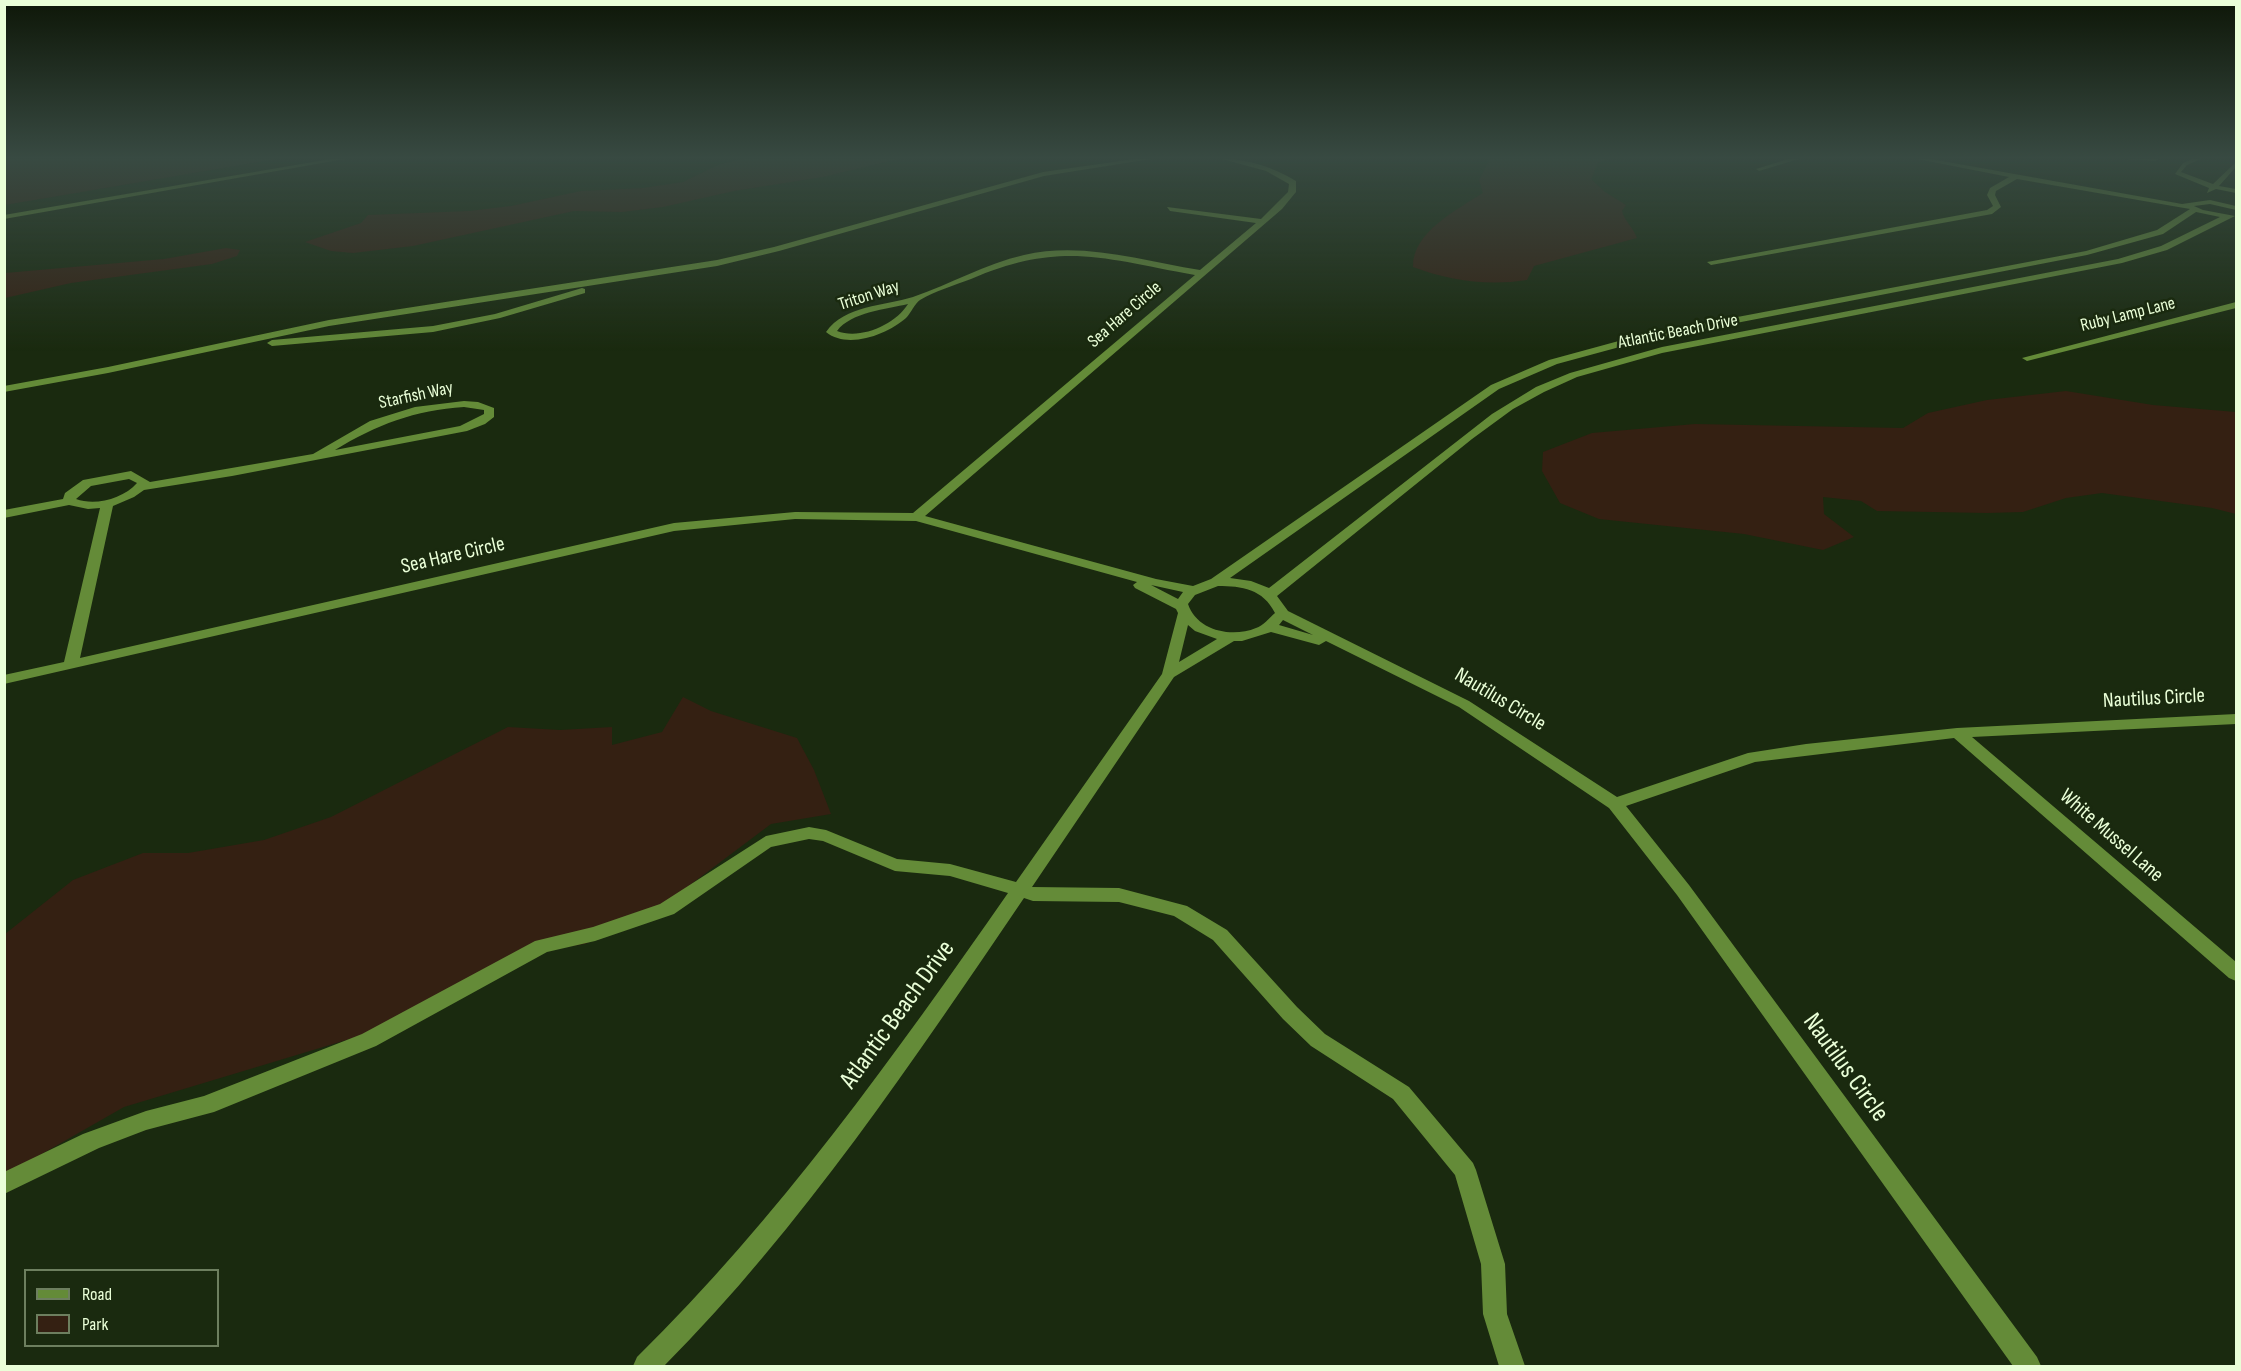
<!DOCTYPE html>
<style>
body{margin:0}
#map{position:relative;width:2241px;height:1371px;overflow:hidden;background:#1a2a0f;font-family:"Sofia Sans Condensed",sans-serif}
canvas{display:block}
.frame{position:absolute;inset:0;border:6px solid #eaffd8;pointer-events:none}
.legend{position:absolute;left:24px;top:1269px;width:195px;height:78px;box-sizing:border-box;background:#1a2a0f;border:2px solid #6d7f5f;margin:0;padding:8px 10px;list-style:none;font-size:18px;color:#eaffd8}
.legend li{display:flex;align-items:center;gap:12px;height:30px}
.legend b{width:30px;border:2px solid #6d7f5f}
</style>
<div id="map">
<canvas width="2241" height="1371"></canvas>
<div class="frame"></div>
<ul class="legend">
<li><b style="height:8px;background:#648b38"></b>Road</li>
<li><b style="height:16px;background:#342012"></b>Park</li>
</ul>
</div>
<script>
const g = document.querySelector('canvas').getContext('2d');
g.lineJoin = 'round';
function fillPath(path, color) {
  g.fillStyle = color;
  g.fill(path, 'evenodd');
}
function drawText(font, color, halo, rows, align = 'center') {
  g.font = font + ' "Sofia Sans Condensed",sans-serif';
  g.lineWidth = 5;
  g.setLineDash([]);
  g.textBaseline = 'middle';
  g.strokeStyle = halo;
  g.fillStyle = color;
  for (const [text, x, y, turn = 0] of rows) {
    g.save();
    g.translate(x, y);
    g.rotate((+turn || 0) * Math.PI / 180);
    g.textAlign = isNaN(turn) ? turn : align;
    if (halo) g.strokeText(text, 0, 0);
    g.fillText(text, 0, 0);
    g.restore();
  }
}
fillPath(new Path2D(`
 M5,159H276L5,205Z
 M743,159H898L823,177L734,191L663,207L622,212L574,211L413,246L353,253L331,251L305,242L361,223L368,215L469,211L511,206L581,191L643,188L683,182L720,164Z
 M1490,159H1607L1598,163L1591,179L1605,192L1626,205L1622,211C1625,222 1633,227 1637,238L1534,266L1527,280C1488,286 1450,281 1413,267C1412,232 1458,209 1483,193L1479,180Z
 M226,248L240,250L237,256L212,264L71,283L5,298V273L164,259Z
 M2066,391L2153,405L2236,412V514L2212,508L2102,493L2066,498L2023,512L1987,513L1877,511L1861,501L1823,497L1824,514L1854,537L1823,550L1744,534L1599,519L1560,503L1542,471L1543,452L1592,433L1695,424L1903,428L1928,413L1987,400Z
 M683,697L711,711L797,738L814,770L831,814L771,824L650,915L585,944L515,955L363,1035L124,1107L5,1175V934L73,880L143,853H188L264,840L331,817L508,727L560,730L612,727V745L662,732Z`), '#342012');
fillPath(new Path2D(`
 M330,159H345L4,219V215Z
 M1134,159H1151L1044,176L779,251L717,266L329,326L108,373L4,392V386L108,367L329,320L717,260L774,247L1043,172Z
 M1222,159C1249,159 1273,167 1296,181V192L1282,209L925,516L1156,579L1193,586L1211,579L1491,385L1549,360L1637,336L2086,251L2157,230L2190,209L2017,179L1996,191L1995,195L2001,207L1992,214L1711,265L1707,262L1987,210L1993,206L1987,195L1990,188L2009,177L1917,159H1931L2182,204L2210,200L2236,206V210L2210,204L2194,206L2203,210L2235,216L2167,250L2122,263L1662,353L1577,377L1544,392L1513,409L1472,439L1277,596L1288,611L1469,701L1617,797L1748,753L1806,744L1957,728L2236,714V724L1972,737L2236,962V981L2229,978L1954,738L1755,762L1626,806L1689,885L2037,1357L2041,1366H2013L1677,895L1609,808L1459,707L1326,641L1319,645L1271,632L1242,641H1234L1174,677L1032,887L1119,888L1187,906L1227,930L1297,1007L1325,1034L1409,1087L1473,1163L1476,1170L1505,1264L1507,1314L1525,1366H1499L1483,1314L1481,1264L1455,1175L1393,1099L1311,1046L1283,1019L1213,940L1174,916L1119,902L1033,901L1024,898C916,1057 800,1230 664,1366H633L637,1357C778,1219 895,1055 1008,893L950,876L895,871L823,841L809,839L771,847L674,914L595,941L547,952L376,1046L214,1112L146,1130L99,1148L4,1194V1172L83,1134L146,1111L204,1096L362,1034L535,941L593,927L660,904L766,836L809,827L826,830L897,859L950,864L1016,882L1162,674L1178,613L1176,609L1135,588L1133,585L1137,582L916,521L795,519L674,531L4,684V675L64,662L100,508L88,509L69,505L4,518V510L63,499L65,493L83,480L131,471L150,482L313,454L370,421L415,407L464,401L478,402L494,408V417L485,424L467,431L232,476L144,490L134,497L113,506L80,658L674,523L795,512L913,513L1195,275C1104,259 1062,240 971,279C955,285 935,291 920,300C915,303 911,313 906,318C888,334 848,350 826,332C845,305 884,306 913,297C951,284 985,264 1024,255C1083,241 1142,261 1200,270L1256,223L1170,211L1167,207L1261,219L1288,192L1289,184L1266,171ZM2196,212L2220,217L2161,246L2118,259L1662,347L1570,373L1536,387L1492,414L1269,588L1251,581L1230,578L1499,389L1557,364L1638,342L2087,255L2163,234ZM908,304C895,325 860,340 837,331C851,312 887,309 908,304ZM464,407L484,410V414L460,426L335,450C376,425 415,410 464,407ZM129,479L137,483C123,499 95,506 76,499L91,486ZM1151,585L1183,592L1178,599ZM1218,586C1242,586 1263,589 1275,613C1269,618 1263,626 1256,628C1232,638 1197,631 1188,604L1195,595ZM1283,620L1313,635L1279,625ZM1188,625L1195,631L1217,639L1179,662Z
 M1788,159H1799L1759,171L1756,169Z
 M2127,159H2158L2155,161Z
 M2192,159H2201L2187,165L2181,172L2213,184L2236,162V167L2219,186L2236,189V193L2216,189L2207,193L2209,188L2175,174L2183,163Z
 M582,288L585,289V293L500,318L433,332L272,346L267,343L272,340L433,326L495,314Z
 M2236,302V308L2027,361L2022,358Z`), '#648b38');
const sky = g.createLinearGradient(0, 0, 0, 351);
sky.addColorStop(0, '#0e1708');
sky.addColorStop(0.45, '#384a42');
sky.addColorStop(1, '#384a4200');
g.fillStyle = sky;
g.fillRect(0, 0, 2241, 351);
drawText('18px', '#eaffd8', '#1a2a0f', [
 ["Triton Way",869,296,-18],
 ["Sea Hare Circle",1125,315,-41],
 ["Ruby Lamp Lane",2128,315,-14],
 ["Atlantic Beach Drive",1678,332,-11],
 ["Starfish Way",416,396,-12]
]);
drawText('21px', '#eaffd8', '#1a2a0f', [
 ["Sea Hare Circle",453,556,-13],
 ["Nautilus Circle",2154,699,-3],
 ["Nautilus Circle",1500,700,31],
 ["White Mussel Lane",2111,836,41]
]);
drawText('26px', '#eaffd8', '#1a2a0f', [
 ["Atlantic Beach Drive",898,1015,-54],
 ["Nautilus Circle",1845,1068,54]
]);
</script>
